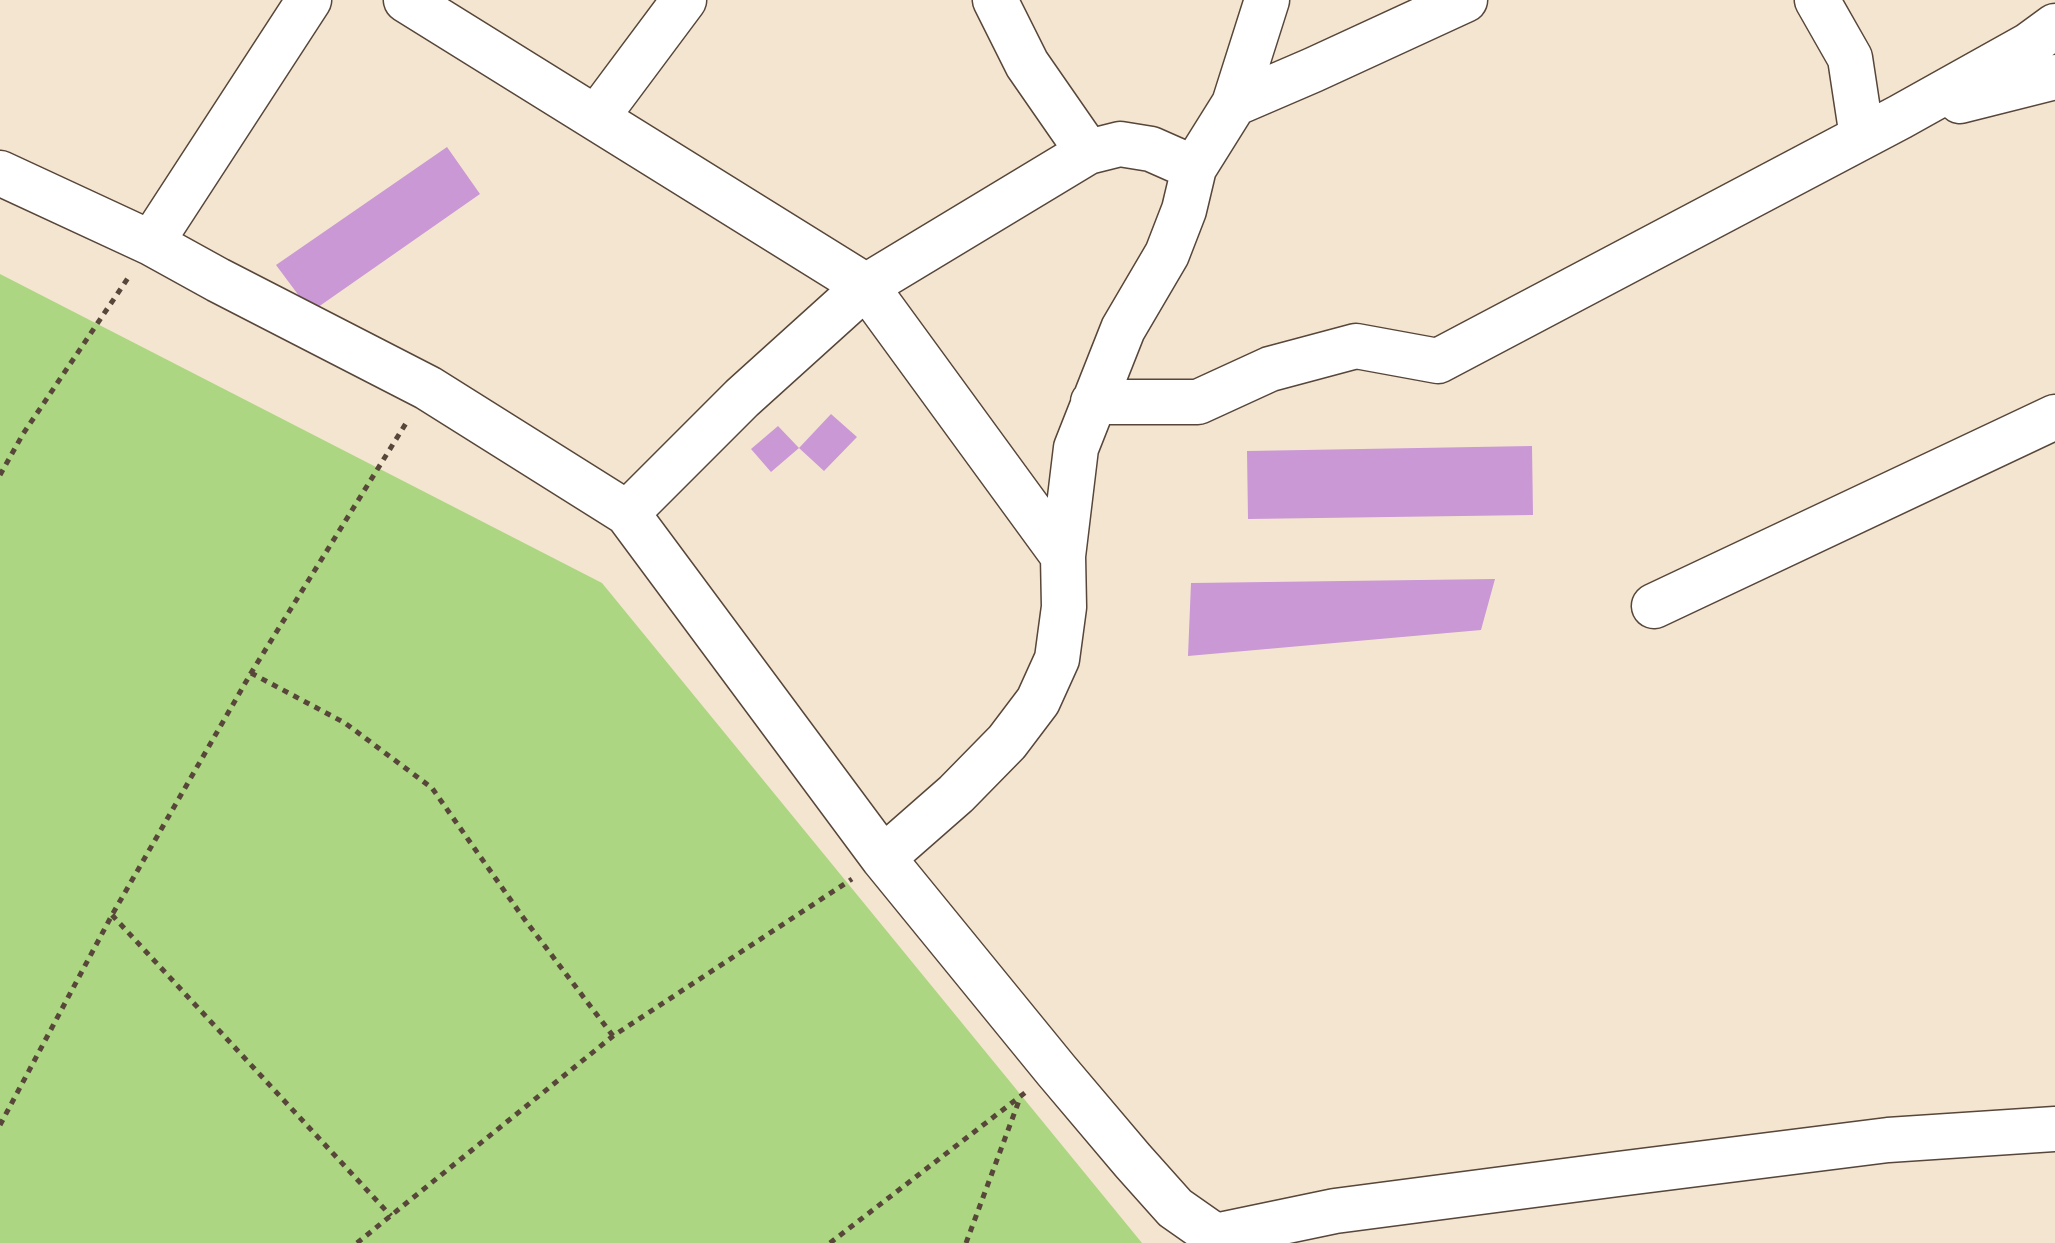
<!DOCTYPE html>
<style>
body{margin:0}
canvas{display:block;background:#f4e5d0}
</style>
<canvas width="2055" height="1243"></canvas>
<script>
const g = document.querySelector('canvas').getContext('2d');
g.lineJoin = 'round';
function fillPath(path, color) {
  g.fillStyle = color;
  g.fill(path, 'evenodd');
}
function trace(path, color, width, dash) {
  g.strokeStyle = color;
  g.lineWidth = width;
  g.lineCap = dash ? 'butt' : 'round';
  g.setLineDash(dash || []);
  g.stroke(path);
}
fillPath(new Path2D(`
 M0,274L602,583L1142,1243H0Z`), '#acd681');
fillPath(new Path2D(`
 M447,147L480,194L311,312L276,265Z
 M831,414L857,437L824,471L799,448Z
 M778,426L799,448L771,472L751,449Z
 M1532,446L1533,515L1248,519L1247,451Z
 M1495,579L1481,630L1188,656L1191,583Z`), '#ca98d5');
const minor = new Path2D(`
 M406,0L866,286L1063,556
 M995,0L1027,64L1088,152
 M1817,0L1850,58L1862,137
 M1960,101L2055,77
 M1234,104L1313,70L1465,0
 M596,118L684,0
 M0,173L151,243L218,280L428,388L627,513L883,858L1056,1070L1133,1161L1175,1208L1215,1236L1335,1211L1618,1174L1888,1140L2055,1129
 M151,243L309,0
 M1093,402H1198L1270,369L1356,346L1438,361L1900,117L2029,45L2055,26
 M627,513L742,398L866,286L1088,152L1120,144L1151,149L1194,168
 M1654,606L2055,417
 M883,858L956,794L1007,742L1038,701L1057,659L1064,607L1063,556L1076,448L1123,329L1167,254L1184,210L1194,168L1234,104L1267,0`);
trace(minor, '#574639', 47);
trace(new Path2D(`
 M0,475L23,434L130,275
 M251,673L345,723L432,788L522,916L613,1036
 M112,915L391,1216
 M0,1125L112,915L251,673L408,420
 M357,1243L613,1036L852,879
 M830,1243L1026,1092
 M966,1243L1020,1098`), '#574639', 5, [6, 6]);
trace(minor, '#fff', 44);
</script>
